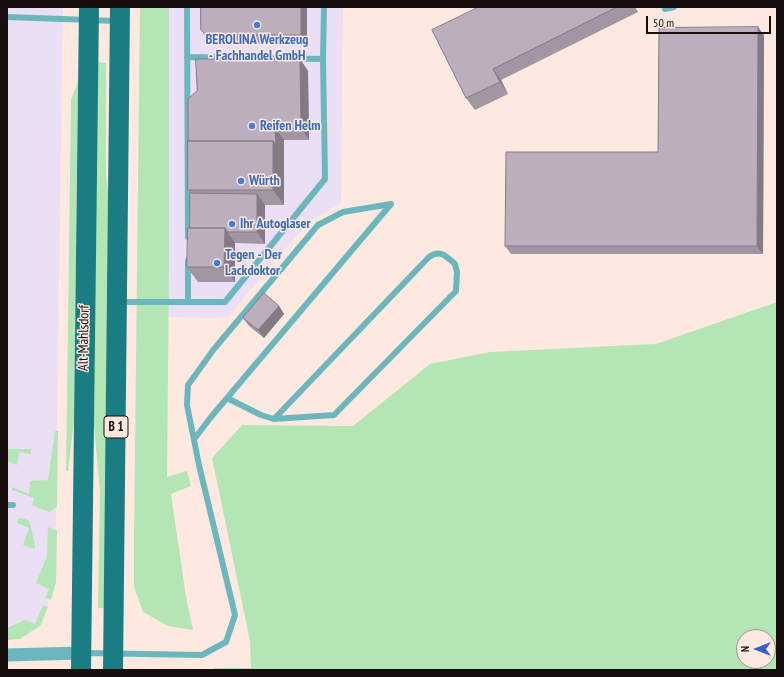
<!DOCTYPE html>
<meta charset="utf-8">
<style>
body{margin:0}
#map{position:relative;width:784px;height:677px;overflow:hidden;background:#fee9e1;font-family:"PT Sans Narrow",sans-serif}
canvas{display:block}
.frame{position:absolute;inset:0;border:8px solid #150e0c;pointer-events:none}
.north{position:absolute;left:736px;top:629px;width:40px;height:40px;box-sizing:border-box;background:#fee9e1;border:1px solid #a1918c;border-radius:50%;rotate:270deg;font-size:11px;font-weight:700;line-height:16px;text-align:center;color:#150e0c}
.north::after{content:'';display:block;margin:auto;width:14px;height:18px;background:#325fce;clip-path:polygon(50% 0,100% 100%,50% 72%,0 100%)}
.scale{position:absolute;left:646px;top:16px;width:125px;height:18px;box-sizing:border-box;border:2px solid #150e0c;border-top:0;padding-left:5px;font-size:12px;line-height:14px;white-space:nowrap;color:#150e0c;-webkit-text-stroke:3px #fee9e1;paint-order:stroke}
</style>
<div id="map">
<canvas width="784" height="677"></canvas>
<div class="frame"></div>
<div class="north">N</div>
<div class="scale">50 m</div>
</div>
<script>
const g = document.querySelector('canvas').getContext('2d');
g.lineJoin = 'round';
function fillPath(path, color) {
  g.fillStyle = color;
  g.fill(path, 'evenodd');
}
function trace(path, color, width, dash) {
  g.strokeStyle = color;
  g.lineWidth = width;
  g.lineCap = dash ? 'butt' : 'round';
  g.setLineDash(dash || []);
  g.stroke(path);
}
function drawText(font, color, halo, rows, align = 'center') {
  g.font = font + ' "PT Sans Narrow",sans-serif';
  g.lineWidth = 3;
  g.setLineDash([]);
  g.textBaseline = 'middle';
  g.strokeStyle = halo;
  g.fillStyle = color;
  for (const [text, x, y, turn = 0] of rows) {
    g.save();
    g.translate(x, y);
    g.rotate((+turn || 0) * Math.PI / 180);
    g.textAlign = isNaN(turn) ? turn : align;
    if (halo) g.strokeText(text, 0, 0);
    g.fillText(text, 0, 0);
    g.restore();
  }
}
fillPath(new Path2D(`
 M7,7H63L56,483V582L39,627L7,640Z
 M169,7H343L341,203L308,222L228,317L216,318L168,317L169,270Z`), '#eadff4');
fillPath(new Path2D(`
 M140,7H169V270L167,477L187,471L191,486L171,494L186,597L193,630L168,626L143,612L134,587V533Z
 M97,62L106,63V177L110,201L106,608H98L100,493L93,413Z
 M78,81L74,421L68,471H66L71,100Z
 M777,302V670H209L215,668H251L250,641L212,458L242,425L353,426L430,364L490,352L656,344ZM744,637H768V661H744Z
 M55,431H58L57,507L49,512L32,505L34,498L12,490V487L29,494L30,481L48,480Z
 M7,449H31V454L19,452L17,465L7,461Z
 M22,518L28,520L30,523L35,546L34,549L23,545L29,528L17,523L18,519Z
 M48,527L57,531L56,582L51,600L45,598L49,589L36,583L47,556Z
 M43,605L48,607L41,625L20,639L7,640V627H9L25,620L35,624Z`), '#b4e6b5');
trace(new Path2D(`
 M187,7L188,237
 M665,9L674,7
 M7,17L117,21
 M187,57L323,59
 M188,261V302
 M120,302H225L325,179L323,59L324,7
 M227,398L261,415L274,419L334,415L456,291L457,272L455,264C446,256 440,249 429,257L274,419
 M195,438L211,417L391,204
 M7,505H13
 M84,653L202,655L226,642L235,615L199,465L187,405L188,385L214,349L318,225L343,212L391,204`), '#6cb7bd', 6);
trace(new Path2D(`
 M7,655L81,653`), '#6cb7bd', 13);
trace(new Path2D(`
 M81,670L89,7
 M113,670L120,7`), '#1a7d84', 20);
fillPath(new Path2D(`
 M201,7H307V44L212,43L207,38L201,30Z
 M479,7H635L638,12L501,80L508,94L475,110L466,98Z
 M764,35L763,254H511L505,246L658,152Z
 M300,59L308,71L309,140H284V205H265V244L235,243V282H198L187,267L190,228V193L188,190L197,91Z
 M279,306L284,314L264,338L249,326L243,318Z`), '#a296a2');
fillPath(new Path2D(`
 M301,7H307V44L301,35Z
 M758,27L764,35L763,254L757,246Z
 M300,59L308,71L309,140L301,128Z
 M493,69L501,80L508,94L500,82Z
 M275,128L284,140V205L273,190V141Z
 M257,194L265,205V244L257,232Z
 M225,228L235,243V282L224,267Z
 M279,306L284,314L264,338L258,330Z`), '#847a84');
const building = new Path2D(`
 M201,7H301V35H206L201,30Z
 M479,7H617L493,69L500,82L466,98L432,30Z
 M758,27L757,246H505L506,152H658L659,28Z
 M196,59H300L301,128H275L276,145L273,141H188V99L197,91Z
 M188,141H273V190H188Z
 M190,193L257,194V232H227L225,228H190Z
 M188,228H225L224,267H187Z
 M264,293L279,306L258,330L243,318Z`);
fillPath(building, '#bcaebc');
trace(building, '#847a84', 1);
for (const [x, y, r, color] of [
 [257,25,4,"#3f7fe0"],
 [252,126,4,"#3f7fe0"],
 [241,181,4,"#3f7fe0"],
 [232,224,4,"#3f7fe0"],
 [217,263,4,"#3f7fe0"]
]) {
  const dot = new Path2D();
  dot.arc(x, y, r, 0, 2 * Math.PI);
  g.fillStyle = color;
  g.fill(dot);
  trace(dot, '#fee9e1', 1.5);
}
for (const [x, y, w] of [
 [116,427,24]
]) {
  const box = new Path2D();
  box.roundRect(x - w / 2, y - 11, w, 22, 3);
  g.fillStyle = '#fee9e1';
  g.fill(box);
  trace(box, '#150e0c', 1);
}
drawText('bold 13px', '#150e0c', null, [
 ["B 1",116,427]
]);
drawText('bold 14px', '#366cbe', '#fee9e1', [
 ["BEROLINA Werkzeug",257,40,"center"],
 ["- Fachhandel GmbH",257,56,"center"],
 ["Reifen Helm",260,126],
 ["Würth",249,181],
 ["Ihr Autoglaser",240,224],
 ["Tegen - Der",225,255],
 ["Lackdoktor",225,271]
], 'left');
drawText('14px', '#150e0c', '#fee9e1', [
 ["Alt-Mahlsdorf",84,338,-89]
]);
</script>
